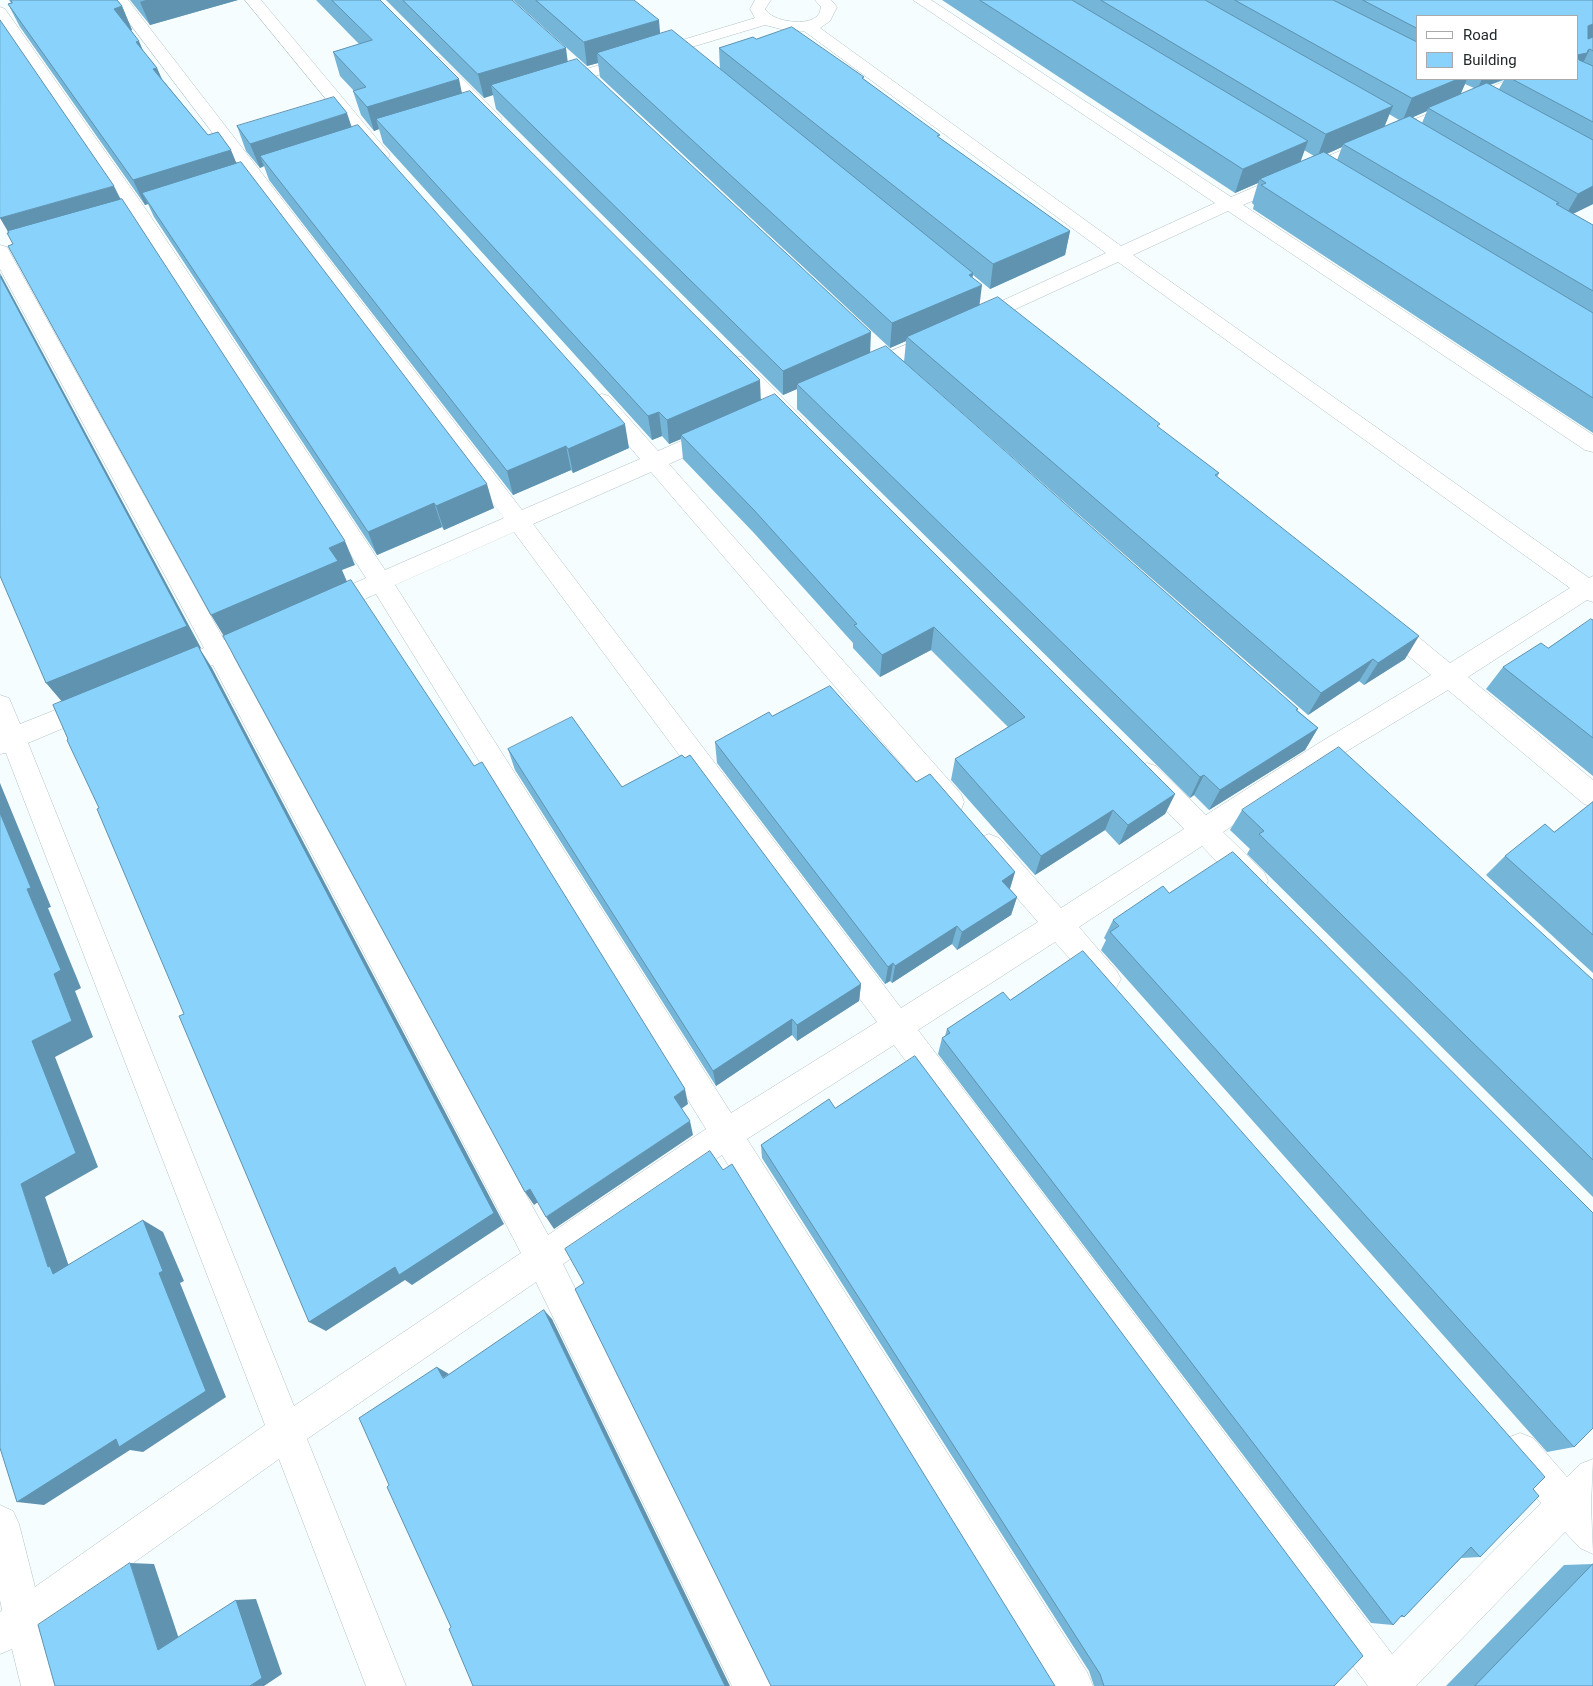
<!DOCTYPE html>
<style>
body{margin:0}
#map{position:relative;width:1593px;height:1686px;overflow:hidden;background:#f6fdfe;font-family:Roboto,sans-serif}
canvas{display:block}
.legend{position:absolute;left:1416px;top:15px;width:162px;height:65px;box-sizing:border-box;background:#fff;border:1px solid #a7a9aa;margin:0;padding:6px 9px;list-style:none;font-size:15px;color:#23292a}
.legend li{display:flex;align-items:center;gap:10px;height:25px}
.legend b{width:25px;border:1px solid #a7a9aa}
</style>
<div id="map">
<canvas width="1593" height="1686"></canvas>
<ul class="legend">
<li><b style="height:6px;background:#fff"></b>Road</li>
<li><b style="height:14px;background:#88d2fb"></b>Building</li>
</ul>
</div>
<script>
const g = document.querySelector('canvas').getContext('2d');
g.lineJoin = 'round';
function trace(path, color, width, dash) {
  g.strokeStyle = color;
  g.lineWidth = width;
  g.lineCap = dash ? 'butt' : 'round';
  g.setLineDash(dash || []);
  g.stroke(path);
}
function fillPath(path, color) {
  g.fillStyle = color;
  g.fill(path, 'evenodd');
}
const minor = new Path2D(`
 M112,0H128L522,510L640,459L595,406L591,401L595,396L602,394L609,396L658,451L709,429L717,427L725,429L728,434L725,439L669,464L961,794L964,802L961,810L951,813L941,810L651,472L533,524L901,1008L1038,922L979,854L975,846L979,838L989,834L999,838L1061,908L1184,829L1138,782L1134,774L1138,766L1147,763L1156,766L1206,815L1319,743L1431,675L1376,629L1373,623L1376,617L1385,614L1394,617L1450,663L1570,588L1118,262L983,324L976,326L969,324L966,320L969,316L1106,253L804,31L785,30L765,25L562,86H550L548,83L550,80L755,18L750,9L755,0H771L765,9C772,22 809,27 818,15C820,13 820,10 821,7L815,0H831L837,7L830,21L820,28L1121,246L1215,203L913,0H931L1231,197L1510,79H1531L1529,82L1243,205L1593,435V452L1585,450L1228,211L1133,255L1589,578L1593,576V602L1587,600L1468,677L1593,780V807L1584,804L1448,690L1337,757L1223,832L1264,872L1268,881L1264,890L1254,893L1244,890L1202,846L1079,927L1116,970L1121,979L1116,988L1106,992L1096,988L1055,942L918,1030L1392,1654L1541,1503L1507,1464L1502,1451L1507,1438L1520,1433L1533,1438L1567,1477L1580,1464L1593,1459L1591,1505L1593,1554L1580,1548L1565,1532L1416,1686H1368L894,1045L747,1139L1087,1672L1093,1686H1050L722,1155L563,1264L773,1686H732L536,1282L307,1439L406,1686H366L279,1459L45,1626L61,1686H21L12,1649L0,1654V1612L2,1610L0,1600V1505L13,1511L19,1524L35,1587L265,1425L6,753L0,754V695L9,698L20,724L93,695L102,698L106,705L102,712L28,743L294,1406L521,1253L213,665L172,682L163,679L159,672L163,665L204,648L0,269V245L7,247L9,251L224,640L264,624L273,626L276,633L273,640L233,656L548,1235L706,1129L376,594C358,601 333,619 314,613L311,607L314,601L366,578L131,214L0,23V7L5,9L149,214L385,570L504,518ZM514,532L877,1022L731,1113L395,585Z
 M245,0H261L387,151L390,155L387,159L381,160L375,159Z
 M435,56L441,58L499,115L502,119L499,123H487L429,64L427,61L429,58Z
 M939,331L946,333L949,337L946,341L871,375L864,377L857,375L854,370L857,365Z
 M735,356L742,357L804,419L807,424L804,429L796,431L788,429L728,367L725,362L728,357Z`);
trace(minor, '#b1c1c5', 1);
fillPath(minor, '#fff');
fillPath(new Path2D(`
 M9,0H117L122,6L132,30H131L143,51L157,68L162,79L208,135L237,163L494,508L444,530L442,527L377,555L154,217L148,204L145,205L20,27L8,4L11,3Z
 M130,0H238L150,25Z
 M316,0H380L462,93L761,400L1175,794L1165,814L1119,845L1105,830L1035,875L951,780L955,759L1008,727L931,650L880,677L853,648V643L754,533L683,459L681,439L669,444L662,436L652,440L383,143L379,129L374,131L361,115L353,91H354L340,76L333,52L359,44Z
 M386,0H512L568,62L870,353L1298,709L1297,710L1318,728L1305,750L1209,810L1194,795L1190,798L797,409V389L783,395L496,109L493,95L484,98Z
 M513,0H634L660,34L720,70L719,48L756,39L864,79L940,138L1070,231L1065,255L990,289L973,275L972,277L979,305L1159,428L1219,473L1217,477L1405,659L1364,685L1359,681L1308,715L904,362L906,341L890,348L600,77L598,63L587,66Z
 M942,0H1593V204L1573,214L1593,225V433L1253,209L1254,205L1252,203L1258,183L1235,193ZM1417,16H1577V79H1417ZM1504,80L1499,89L1490,85ZM1465,84L1474,88L1460,95ZM1427,111L1422,123L1413,117ZM1389,114L1399,120L1384,127ZM1342,147L1337,160L1327,154ZM1304,150L1314,156L1300,162Z
 M237,126L352,127L629,448L573,473L571,470L513,495L269,180L264,166L260,168L246,151Z
 M1593,620V776L1486,689L1503,667L1548,648Z
 M772,716L916,782L1015,872L1010,889L1017,897L1011,915L957,950L952,944L892,983L890,981L885,984L717,763L715,742Z
 M508,749L622,787L861,984L859,1001L797,1041L792,1035L716,1086L515,770Z
 M1593,802V973L1486,875L1505,856L1554,832Z
 M1242,810L1593,980V1197L1247,854L1250,849L1230,830Z
 M1113,920L1574,1447L1547,1452L1101,950L1106,940L1104,938Z
 M1010,1000L1533,1489L1480,1557L1461,1558L1404,1617H1400L1393,1625L1371,1623L938,1054L942,1038L945,1036L947,1029Z
 M835,1108L1334,1686H1094L1089,1671L762,1158L761,1145Z
 M1593,1564V1686H1446L1564,1565Z`), '#75b5d8');
fillPath(new Path2D(`
 M146,0H238L150,25L140,2Z
 M122,6L132,30L125,32L114,9Z
 M659,20L661,44L597,53L598,63L587,66L584,42Z
 M1593,24V44L1577,49L1588,26Z
 M139,41L149,65L136,42Z
 M566,48L569,72L491,85L493,95L484,98L478,74Z
 M1590,49L1578,73L1577,55Z
 M157,68L167,92L153,69Z
 M459,79L464,103L376,119L379,129L374,131L367,107Z
 M1458,79H1467L1459,98L1428,108L1427,111L1402,122L1412,98Z
 M1482,79H1504L1477,90Z
 M1393,106L1383,130L1343,144L1342,147L1317,158L1326,134Z
 M347,113L355,137L260,156L264,166L260,168L250,144Z
 M1308,141L1299,166L1260,179L1258,183L1235,193L1243,169Z
 M231,150L241,174L142,193L148,204L145,205L133,180Z
 M114,186L126,210L14,242L0,218Z
 M1593,186V204L1564,218L1578,194Z
 M1070,231L1065,255L990,289L993,264Z
 M0,273L201,648L200,649L212,668L504,1224L412,1285L405,1280L326,1331L309,1322L64,704L46,683Z
 M973,273L971,290L982,285L979,309L907,337L906,341L890,348L892,323L969,275Z
 M871,332L870,356L797,384V389L783,395V371Z
 M760,380L761,404L681,435V439L669,444L667,420Z
 M659,412L662,436L652,440L648,416Z
 M625,424L629,448L573,473L568,449Z
 M566,446L571,470L513,495L507,471Z
 M487,484L494,508L444,530L436,506Z
 M434,503L442,527L377,555L368,532Z
 M345,541L355,565L342,570L348,584L225,638L211,615L329,548Z
 M934,627L931,650L880,677L882,655Z
 M1419,636L1405,659L1364,685L1378,663Z
 M1373,659L1359,681L1308,715L1321,693Z
 M1318,728L1305,750L1209,810L1220,790Z
 M1204,775L1194,795L1190,798L1200,777Z
 M0,783L51,907L48,908L81,988L75,991L93,1037L55,1057L98,1167L45,1197L72,1275L53,1274L48,1267L21,1184L32,1041L54,974L27,889L0,813Z
 M1175,794L1165,814L1119,845L1128,825Z
 M1113,810L1105,830L1035,875L1041,856Z
 M1015,872L1009,891L1002,881Z
 M1017,897L1011,915L957,950L962,932Z
 M957,926L952,944L892,983L895,966Z
 M893,963L890,981L885,984L888,967Z
 M861,984L859,1001L797,1041V1025Z
 M792,1019V1035L716,1086L713,1071Z
 M685,1089L688,1104L677,1112L674,1097Z
 M690,1121L693,1135L554,1229L546,1217Z
 M530,1189L538,1202L534,1205L525,1192Z
 M143,1220L163,1232L184,1281L180,1283L226,1397L143,1452L130,1450L44,1505L17,1502L159,1273Z
 M544,1310L552,1319L730,1686H725Z
 M437,1367L449,1374L443,1378Z
 M130,1563L154,1564L182,1648L158,1650Z
 M256,1599L282,1674L264,1686H250L236,1600Z`), '#5f93b0');
const building = new Path2D(`
 M11,0H117L122,6L114,9L139,41L136,42L157,68L153,69L208,135L218,132L231,150L133,180L8,4L12,3Z
 M332,0H380L459,79L367,107L353,91L366,87L333,52L372,40Z
 M403,0H512L566,48L478,74Z
 M536,0H634L659,20L584,42Z
 M980,0H1072L1308,141L1243,169Z
 M1101,0H1205L1393,106L1326,134Z
 M1235,0H1333L1417,42V79H1458L1412,98Z
 M1363,0H1593V24L1588,26V39L1593,37V51L1590,49L1588,50L1587,53L1577,55V16H1417V28Z
 M0,20L114,186L0,218Z
 M792,27L864,77L862,78L940,135L937,136L1070,231L993,264L719,48L753,37L756,39Z
 M672,30L973,273L969,275L982,285L892,323L597,53Z
 M1577,56L1579,60L1593,66V122L1512,79H1577Z
 M577,59L871,332L783,371L491,85Z
 M1487,83L1593,140V186L1578,194L1428,108Z
 M470,91L760,380L667,420L659,412L648,416L376,119Z
 M334,97L347,113L250,144L237,126Z
 M1410,116L1559,203L1556,204L1593,225V291L1343,144Z
 M358,125L625,424L568,449L566,446L507,471L260,156Z
 M1324,152L1593,313V398L1261,185L1266,183L1260,179Z
 M241,162L487,484L436,506L434,503L368,532L142,193Z
 M122,199L345,541L329,548L338,561L211,615L8,246L13,244L7,233H9L8,231Z
 M0,276L187,626L46,683L0,576Z
 M998,297L1160,424L1157,426L1219,473L1215,475L1419,636L1378,663L1373,659L1321,693L907,337Z
 M886,346L1298,709L1296,710L1318,728L1220,790L1204,775L1200,777L797,384Z
 M775,394L1175,794L1128,825L1113,810L1041,856L955,759L1025,717L934,627L882,655L854,625L857,624L753,509L681,435Z
 M351,580L474,766L482,762L685,1089L674,1097L690,1121L546,1217L530,1189L525,1192L223,636Z
 M1591,619L1593,620V738L1503,667L1541,643L1548,648Z
 M198,646L494,1213L399,1275L395,1267L309,1322L179,1016L184,1014L97,809L99,808L67,740L68,739L53,705Z
 M830,686L916,782L930,774L1015,872L1002,881L1017,897L962,932L957,926L895,966L893,963L888,967L715,742L769,712L772,716Z
 M572,717L622,787L682,755L685,758L690,755L861,984L797,1025L792,1019L713,1071L508,749Z
 M1339,747L1593,980V1160L1259,834L1264,831L1242,810Z
 M1593,802V935L1505,856L1545,824L1554,832Z
 M0,813L31,888L27,889L61,970L54,974L72,1021L32,1041L76,1153L21,1184L48,1267L50,1266L53,1274L143,1220L163,1271L159,1273L206,1391L119,1447L116,1439L17,1502L0,1448Z
 M1233,852L1593,1213V1428L1574,1447L1110,932L1119,926L1113,920L1163,886L1169,893Z
 M1083,951L1545,1477L1533,1489L1539,1496L1480,1557L1471,1547L1404,1617L1402,1615L1393,1625L942,1038L950,1033L947,1029L1003,992L1010,1000Z
 M915,1056L1363,1656L1334,1686H1104L1100,1674L761,1145L829,1099L835,1108Z
 M710,1151L723,1170L732,1164L1055,1686H771L575,1289L584,1283L565,1249Z
 M544,1310L725,1686H473L449,1629L451,1627L387,1487L389,1485L359,1418L437,1367L443,1378Z
 M130,1563L158,1650L236,1600L262,1678L250,1686H55L38,1625Z
 M1593,1564V1686H1475Z`);
fillPath(building, '#88d2fb');
trace(building, '#5f93b0', 1);
</script>
